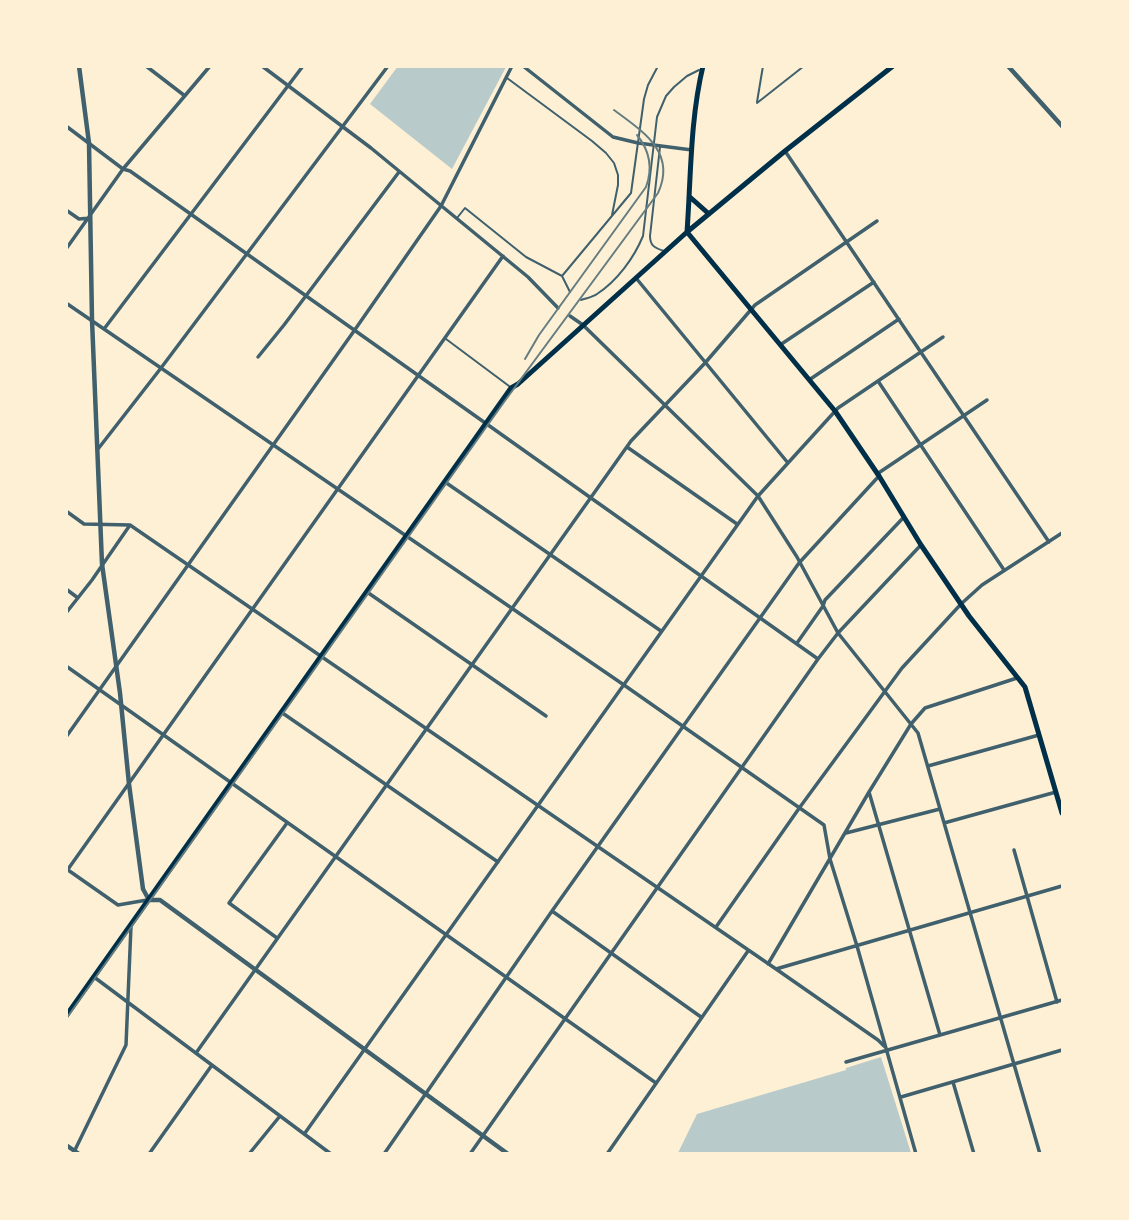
<!DOCTYPE html>
<style>
body{margin:0}
#map{position:relative;width:1129px;height:1220px;overflow:hidden;background:#fdf0d5;font-family:"IBM Plex Sans",sans-serif}
canvas{display:block}
.frame{position:absolute;inset:0;border:68px solid #fdf0d5;pointer-events:none}
</style>
<div id="map">
<canvas width="1129" height="1220"></canvas>
<div class="frame"></div>
</div>
<script>
const g = document.querySelector('canvas').getContext('2d');
g.lineJoin = 'round';
function fillPath(path, color) {
  g.fillStyle = color;
  g.fill(path, 'evenodd');
}
function trace(path, color, width, dash) {
  g.strokeStyle = color;
  g.lineWidth = width;
  g.lineCap = dash ? 'butt' : 'round';
  g.setLineDash(dash || []);
  g.stroke(path);
}
fillPath(new Path2D(`
 M398,66L506,67L452,169L370,104Z
 M881,1057L911,1153H678L697,1114L846,1070V1068Z`), '#b9caca');
trace(new Path2D(`
 M507,78L592,141L606,153L614,163L618,175V185L612,215
 M757,102L763,66
 M757,103L804,66
 M660,147L650,236C650,246 655,248 664,251
 M457,218L465,208L526,257L562,276L570,292
 M562,276L631,193L644,99L648,85L658,66
 M581,300C587,298 593,297 597,294C617,281 634,258 643,236L657,117L666,96L674,87L687,76L699,70
 M446,339L509,386`), '#3f606c', 2);
trace(new Path2D(`
 M146,66L185,96
 M262,66L371,148L528,277L558,308
 M523,66L613,137L638,143L692,150
 M66,126L123,169L130,171L818,659
 M785,151L1049,542
 M66,210L79,219L90,218
 M66,249L123,169L210,66
 M636,278L788,463
 M66,303L624,685L824,825L830,859L857,946L916,1154
 M570,316L583,325L758,496L797,557L838,633L918,733L1040,1154
 M104,329L303,66
 M780,345L874,282
 M258,357L284,325L399,172
 M809,380L899,319
 M878,381L1004,570
 M627,447L737,524
 M98,449L161,368L388,66
 M877,474L987,400
 M445,482L661,631
 M66,511L84,524L130,525L776,969L878,1040L884,1046
 M66,589L78,598
 M367,592L546,716
 M66,613L92,580L130,525
 M797,643L823,606L825,600L904,517
 M66,666L656,1083
 M281,712L498,862
 M66,737L354,331L441,206L512,66
 M928,766L1039,735
 M869,792L940,1035
 M944,823L1056,792
 M846,833L940,809
 M1014,850L1057,1002
 M68,870L118,905L147,900
 M66,872L503,256
 M552,911L701,1017
 M716,927L800,807L902,668L961,604L982,585L1062,533
 M277,938L229,903L287,823
 M768,964L869,792L911,724L925,708L1017,678
 M776,969L1062,886
 M94,977L331,1154
 M196,1053L631,441L705,363L755,305L877,221
 M846,1062L1062,1000
 M953,1082L974,1154
 M901,1097L1062,1050
 M305,1133L758,496L838,408L943,337
 M73,1154L126,1045L131,926
 M149,1154L212,1065
 M249,1154L280,1116
 M384,1154L552,911L799,563L879,476
 M470,1154L818,659L838,633L920,546
 M607,1154L748,951`), '#3f606c', 3.5);
trace(new Path2D(`
 M79,66L89,143L92,320L102,564L120,693L129,784L143,889L149,900H160L508,1154
 M1008,66L1062,126
 M66,1145L79,1154`), '#3f606c', 4.5);
trace(new Path2D(`
 M691,198L709,214
 M687,232L835,411L879,476L921,545L969,616L1025,687L1062,813
 M687,232C691,177 690,120 703,66
 M66,1016L511,388L518,384L687,232L785,151L893,66`), '#003049', 5);
trace(new Path2D(`
 M525,359L539,335L646,187C653,168 650,151 637,135
 M66,1019L504,402L658,193C677,152 642,131 614,110`), '#657d81', 2);
</script>
